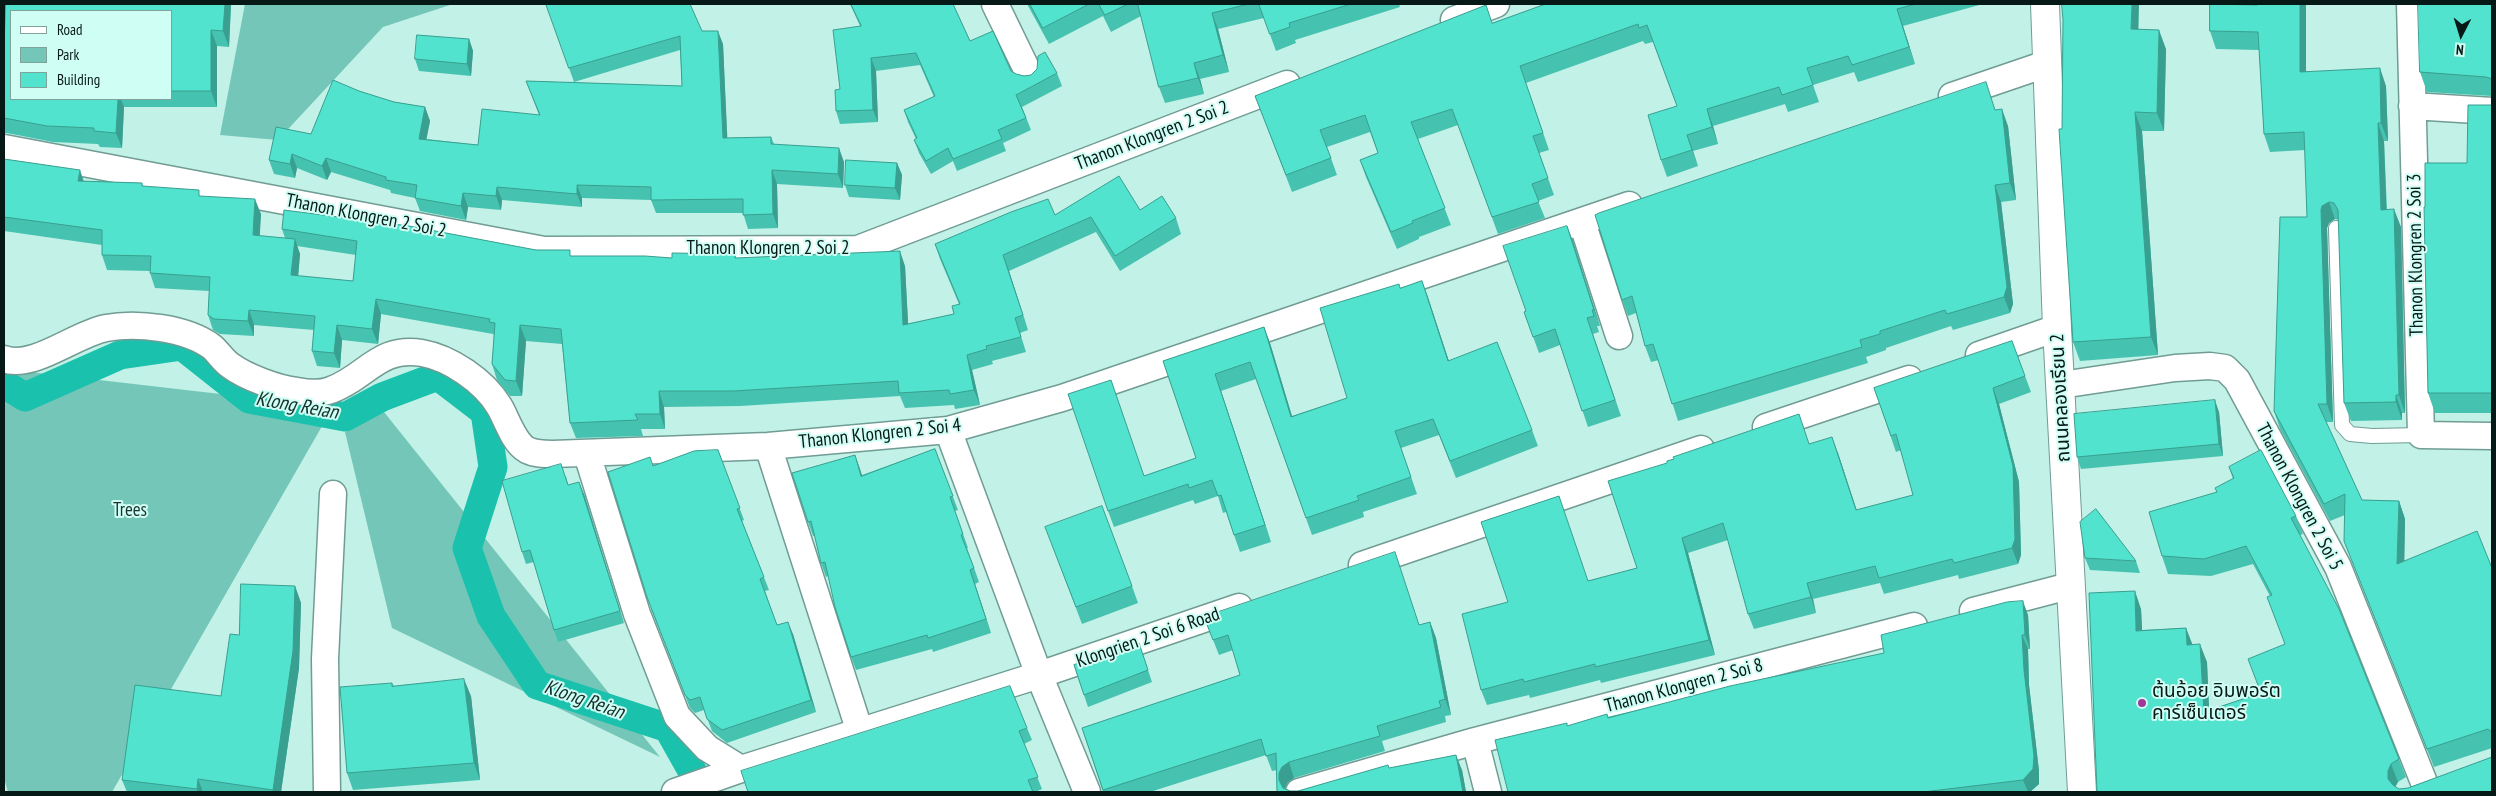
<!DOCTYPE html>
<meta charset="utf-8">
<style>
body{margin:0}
#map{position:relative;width:2496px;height:796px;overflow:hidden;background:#c2f1e7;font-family:"PT Sans Narrow",sans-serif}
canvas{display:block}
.frame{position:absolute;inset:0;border:5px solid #071916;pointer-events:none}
.legend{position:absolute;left:10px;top:10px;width:162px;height:90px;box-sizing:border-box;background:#cffef4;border:1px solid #7fa29b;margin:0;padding:6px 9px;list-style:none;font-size:15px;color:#071916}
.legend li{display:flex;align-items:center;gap:10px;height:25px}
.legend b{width:25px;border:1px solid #7fa29b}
.north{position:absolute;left:2436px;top:10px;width:50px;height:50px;-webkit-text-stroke:4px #cffef4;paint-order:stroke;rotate:185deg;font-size:14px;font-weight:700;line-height:20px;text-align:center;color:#071916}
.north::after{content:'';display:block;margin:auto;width:18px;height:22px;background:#071916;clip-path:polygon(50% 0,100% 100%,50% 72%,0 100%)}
</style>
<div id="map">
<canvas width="2496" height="796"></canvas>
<div class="frame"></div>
<ul class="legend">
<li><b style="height:6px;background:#fff"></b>Road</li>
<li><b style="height:14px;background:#74c7b8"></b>Park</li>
<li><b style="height:14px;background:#51e3cd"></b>Building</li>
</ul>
<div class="north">N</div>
</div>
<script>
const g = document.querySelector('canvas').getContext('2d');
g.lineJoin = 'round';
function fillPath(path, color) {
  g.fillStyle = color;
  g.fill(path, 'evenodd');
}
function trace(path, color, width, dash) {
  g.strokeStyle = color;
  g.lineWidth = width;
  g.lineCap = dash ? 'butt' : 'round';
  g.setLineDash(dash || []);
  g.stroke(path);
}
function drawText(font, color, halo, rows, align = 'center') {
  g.font = font + ' "PT Sans Narrow","Noto Sans Thai",sans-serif';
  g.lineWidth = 4;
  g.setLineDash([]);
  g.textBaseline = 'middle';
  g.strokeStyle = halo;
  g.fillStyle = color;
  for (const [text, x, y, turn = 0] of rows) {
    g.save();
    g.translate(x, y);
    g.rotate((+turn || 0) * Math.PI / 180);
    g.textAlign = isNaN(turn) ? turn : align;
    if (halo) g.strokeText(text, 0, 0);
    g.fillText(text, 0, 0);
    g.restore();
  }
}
fillPath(new Path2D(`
 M245,4H453L383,27L278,140L220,135Z
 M4,369L333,407L112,792H8L4,778Z
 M384,412L660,757L392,628L345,432Z`), '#74c7b8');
trace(new Path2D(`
 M4,384L25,397L120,355L182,346L249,399L345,417L382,397L438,376L485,412L493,467L467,548L491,616L537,685L668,728L704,792`), '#1ac1ac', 29);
const service = new Path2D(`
 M2336,228L2342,425L2350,434L2372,436L2421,435`);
const minor = new Path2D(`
 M995,4L1029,74
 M2410,4L2421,435L2492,436
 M1454,20L1496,4
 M1952,96L2046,64
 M2412,106L2492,111
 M4,148L544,250L858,249L1287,84
 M1582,222L1619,336
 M1979,355L2057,328
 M4,359C33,370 75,334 106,328C137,322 187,328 212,347C219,353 223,361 231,366C246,377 278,389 297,391C308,393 321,394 331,390C367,377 378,346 422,353C450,358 484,381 499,406C507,419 513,442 527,450C535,454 544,454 553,454L768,446L948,430L1062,398L1629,205
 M2061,385L2175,368L2210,366L2225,368L2237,380L2338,567L2425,785
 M1766,427L1909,379
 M948,430L1039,675L1087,792
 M768,446L860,732
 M587,454L637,614L677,716L707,748L741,769
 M1362,565L1701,449
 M1973,611L2069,586
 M1475,741L1488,792
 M327,792L325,659L333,494
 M675,792L741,769L1039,675L1239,607
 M1299,792L1475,741L1914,626`);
const tertiary = new Path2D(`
 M2045,4L2057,328L2082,792`);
trace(service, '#709c94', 16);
trace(minor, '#709c94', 29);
trace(tertiary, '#709c94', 30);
trace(service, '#fff', 14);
trace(minor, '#fff', 26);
trace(tertiary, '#fff', 28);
fillPath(new Path2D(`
 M6,4H231L229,47L217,46V107H124L122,148L100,147L98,144L53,142L7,133H4V47ZM171,11V99H11Z
 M546,4L702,31L723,44L727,138L771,137L774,144L844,162L843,188L777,184L778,228L748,229L743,213H656L651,200L582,198V207L502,200L501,210L468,207L466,220L420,211L415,198L391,193L390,190L331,172L327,180L297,168L295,178L274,174L269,160L311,134L359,91L394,102L425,107L430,121L426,139L478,145L539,115L526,81L682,86L680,50L574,82Z
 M850,4H953L970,41L1016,74L1024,76L1057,73L1062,86L1022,107L1031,130L1003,143L1006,151L957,171L953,161L931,174L919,153L914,140L916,139L908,122L904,110L934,97L920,65L876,71L878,122L840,124L836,111L840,89L860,26Z
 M1027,4H1399L1400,7L1295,40L1296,43L1276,51L1264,18L1218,29L1229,72L1200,79L1204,94L1165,103L1159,87L1141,16L1111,32L1103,16L1049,44Z
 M1546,4H1983L1903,26L1915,64L1858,82L1854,72L1813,85L1819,102L1788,112L1785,104L1713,126L1718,144L1693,151L1698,166L1667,177L1661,160L1677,106L1653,42L1645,44L1643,41L1526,83L1549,150L1539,153L1554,195L1538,201L1545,218L1498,234L1458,125L1418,139L1451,225L1419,237V239L1397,249L1366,177L1360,160L1378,153L1370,132L1327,147L1337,175L1292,192L1255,96L1493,23Z
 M2306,4V71L2386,86L2388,141H2384L2387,210L2401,227L2405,413H2402V420L2351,421L2344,403L2339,220L2335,219L2329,223L2327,228L2333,422H2326L2362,500L2399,501L2405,519L2404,561L2492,568V748L2434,767L2344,541L2345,515L2330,521L2280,429L2274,411L2307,217L2305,150L2270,152L2264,134L2259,50L2216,49L2210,31L2257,5Z
 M2492,4V96L2427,92L2420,72Z
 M2063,20L2138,30L2166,49L2164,131H2142L2158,355L2080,361L2073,342L2062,129Z
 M469,39L473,51L471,76L419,71L415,59Z
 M2492,104V413H2435L2428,393L2425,207L2467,163L2491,105Z
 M1996,110L2008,126L2016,200L2001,202L2013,304L2010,313L1953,330L1951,326L1886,348V350L1866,357L1868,363L1678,421L1659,360L1651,362L1645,346L1636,313L1628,316L1622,300Z
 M4,159L84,181L142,183L143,187L201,196L261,214L259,236L285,238L282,229L536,250L572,256L672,258L735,254L736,258L905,266L908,324L954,314L959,304L940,259L935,244L1055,215L1140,210L1176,218L1181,234L1120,271L1096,232L1009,271L1028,330L1020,333L1026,352L992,361L993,364L972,370L980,405L955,409L954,405L905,408L900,396L740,406L664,407L665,429H641L643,436L576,438L570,423L562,344L526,341L522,396H510L497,380L492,364L494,335L493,334L381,314L378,344L342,340L340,368L317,366L312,351L314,330L254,325V336L220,334L213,330L208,315L209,291L155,288L150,273V271L107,270L102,255V245L4,231ZM297,246L356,255L353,281L298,276L300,254Z
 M897,163L902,175L900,200L849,197L845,185Z
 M1567,226L1600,326H1597L1599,332L1593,334L1621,416L1588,427L1560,345L1539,353L1524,312L1526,311Z
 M1422,281L1449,361L1532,430L1538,446L1456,478L1439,435L1401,448L1417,494L1363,512L1364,517L1312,535L1256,379L1221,391L1271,542L1240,552L1226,512L1223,513L1218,496L1195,504L1193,500L1114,527L1108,511L1144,476L1196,458L1163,361L1264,327L1270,343L1292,416L1347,398L1400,288Z
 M2012,341L2031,392L1999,404L2019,482L2021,555L2018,564L1959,579L1958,575L1884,594L1880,583L1813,599L1816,613L1754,629L1748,614L1728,540L1688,553L1715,655L1601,683L1600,680L1530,698L1529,695L1487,705L1481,690L1508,602L1637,568L1809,444L1838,453L1856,510L1913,495L1901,450L1896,452L1874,388Z
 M2219,412L2223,456L2081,469L2077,457Z
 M935,449L958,510L955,511L968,548H967L979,582L975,584L991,633L933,652L932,649L856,670L851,657L828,576L826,577L821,563L815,536H813L808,522L855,455L862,475Z
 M718,450L744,520L742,521L769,590L765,591L777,625L793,634L816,712L727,743L712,731L704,710L695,713L690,708L651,609L654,466Z
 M2229,467L2296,516L2303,534L2300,535L2399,759L2406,777L2398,782L2395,787L2399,789L2408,788L2491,758L2492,792H2097L2141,609L2142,630L2186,628L2192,644L2207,662L2209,710L2261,693L2285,645L2270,596L2253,564L2211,576L2168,574L2162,556L2217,492L2215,488L2233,479Z
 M566,476L568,485L584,494L624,623L558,642L554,630L534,562L526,564L522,552Z
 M1052,545L1132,586L1138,603L1082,624Z
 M2085,558L2136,561L2140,573L2090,570Z
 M295,586L301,603L299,668L281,792H127L122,780L221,696L239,635Z
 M2028,615L2030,649H2028L2029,685L2039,771V784L2030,792H1508L1568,726L1884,653Z
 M1204,617L1420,625L1430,622L1436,638L1451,715L1445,716L1446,722L1382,741L1385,751L1294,778L1288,782L1285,788L1290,791H1298L1389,768L1462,770L1466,792H1277V770L1272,771L1266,755L1150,792H1103L1082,728L1240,675L1233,650L1219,655Z
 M1139,643L1152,682L1088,707L1074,665Z
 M392,683L394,686L471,696L480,780L353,790L347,773Z
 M1027,728L1032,740L1024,744L1042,789L1035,792H748Z`), '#46c3b0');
fillPath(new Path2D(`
 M225,4H231L229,47L223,31Z
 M2132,4H2139L2138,48L2131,29Z
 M2300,4H2306V90L2300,72Z
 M1897,9L1903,26L1915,64L1909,47Z
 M1212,13L1218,29L1229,72L1223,55Z
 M211,30L217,46V107L211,91Z
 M2159,30L2166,49L2164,131L2157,113Z
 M718,31L723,44L728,152L723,138Z
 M469,39L473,51L471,76L467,64Z
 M871,58L876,71L878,122L873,110Z
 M1194,63L1200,79L1204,94L1198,78Z
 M2380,68L2386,86L2388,141L2381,123Z
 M118,99H121L124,107L122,148L116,133Z
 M425,107L430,121L424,152L419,139Z
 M1707,109L1713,126L1718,144L1712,127Z
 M2002,109L2008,126L2016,200L2010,183Z
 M2135,112L2142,131L2158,355L2151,337Z
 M2378,123L2384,141L2387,228L2381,210Z
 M1687,135L1693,151L1698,166L1692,150Z
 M839,148L844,162L843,188L838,174Z
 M292,154L297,168L295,178L290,164Z
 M326,158L331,172L327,180L322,166Z
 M897,163L902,175L900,200L895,188Z
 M80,170L85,185L78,181Z
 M772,170L777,184L778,228L773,214Z
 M577,185L582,198V207L577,194Z
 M1995,185L2001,202L2013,304L2010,313L2004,297Z
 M497,187L502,200L501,210L496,196Z
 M463,193L468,207L466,220L461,206Z
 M255,199L261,214L259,250L253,235Z
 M2329,202L2335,219L2329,223L2327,228L2333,422L2327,404L2321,210L2322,206Z
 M2394,209L2401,227L2405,413L2399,395Z
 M1567,226L1573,241L1600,326L1594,310Z
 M295,239L300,254L297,290L291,275Z
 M900,251L905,266L909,340L903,325Z
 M1003,255L1009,271L1028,330Z
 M1422,281L1428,297L1454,377L1448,361Z
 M376,299L381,314L378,344L372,329Z
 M249,310L254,325V336L248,321Z
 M337,325L342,340L340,368L334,353Z
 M520,325L526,341L522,396L516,381Z
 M1264,327L1270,343L1297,433L1291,417Z
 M967,355L972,370L980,405L974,390Z
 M1215,374L1221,391L1271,542L1265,525Z
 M1993,388L1999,404L2019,482L2021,555L2018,564L2012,548Z
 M659,391L664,407L665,429L660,414Z
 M2396,395L2402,413V420L2396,402Z
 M2215,400L2219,412L2223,456L2219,444Z
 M1832,437L1838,453L1862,526L1856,510Z
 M855,455L860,469L866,489L861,476Z
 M579,482L584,494L624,623L620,611Z
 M2399,501L2405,519L2404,582L2397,564Z
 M1682,538L1688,553L1715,655L1709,640Z
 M970,570L975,584L991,633L986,619Z
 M1807,583L1813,599L1816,613L1811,597Z
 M295,586L301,603L299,668L281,792H274L273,790Z
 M2135,591L2141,609L2143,649L2136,631Z
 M2023,601L2028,615L2030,649L2025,635Z
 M788,622L793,634L816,712L811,700Z
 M1430,622L1436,638L1451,715L1445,699Z
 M2186,628L2193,646L2187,645Z
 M2022,635L2028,649L2029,685L2039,771V784L2030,792H2028L2023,780L2024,670Z
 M2200,644L2207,662L2210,730L2204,712Z
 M464,679L471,696L480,780L474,763Z
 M1456,755L1462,770L1466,792H1463Z
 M1289,762L1294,778L1288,782L1285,788V792L1279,780V773L1282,767Z
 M2391,764L2398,782L2394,789L2388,779V771Z
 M198,779L203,792H198L197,789Z`), '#399f90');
const building = new Path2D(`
 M6,4H225L223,31L211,30V91H171V11H11V99H118L116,133L94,131V128L47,126L4,118V47Z
 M546,4H690L702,31H718L723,138L771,137V144L839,148L838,174L772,170L773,214L743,215V199L651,200V187L577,185V194L497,187L496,196L463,193L461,206L415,198L417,185L386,180V177L326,158L322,166L292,154L290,164L269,160L276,127L311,134L333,80L359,91L394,102L425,107L419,139L478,145L482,109L540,115L526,81L682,86L680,36L569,68Z
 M851,4H953L970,41L993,31L1011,71L1016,74L1024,76L1031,75L1037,69L1038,56L1045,52L1057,73L1016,95L1026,118L998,130L1002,139L953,159L948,148L926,161L914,140L917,138L904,110L935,96L916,53L871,58L873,110L836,111L835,90L840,89L833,30L861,26Z
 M1030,4H1089L1043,28Z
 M1099,4H1128L1105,15Z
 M1138,4H1249L1212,13L1223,55L1194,63L1198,78L1159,87Z
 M1259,4H1351L1289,23L1290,27L1270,34Z
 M1546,4H1916L1897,9L1909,47L1852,65L1848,56L1807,68L1813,85L1782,95L1779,87L1707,109L1712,127L1687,135L1692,150L1661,160L1648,115L1677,106L1647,25L1639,28L1638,24L1520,66L1543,133L1533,136L1548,178L1532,184L1539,202L1492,217L1452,109L1411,122L1445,208L1412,221L1413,223L1391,232L1360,160L1378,153L1365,115L1320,130L1331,158L1286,175L1255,96L1486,5L1492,23Z
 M2062,4H2132L2131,29L2159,30L2157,113L2135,112L2151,337L2073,342L2059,129H2062L2063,20Z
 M2210,4L2257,5V4H2300V72L2380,68L2381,123H2378L2381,210L2394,209L2399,395H2396V402L2344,403L2338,210L2334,203L2329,202L2322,206L2321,210L2327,404H2318L2362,500L2399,501L2397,564L2477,531L2492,568V732L2488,729L2427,749L2344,541L2345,494L2324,504L2274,411L2280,217H2307L2304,132L2264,134L2258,32L2210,31Z
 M2418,4H2492V79L2486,77L2420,72Z
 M417,35L469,39L467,64L415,59Z
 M1986,82L1995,110L2002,109L2010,183L1995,185L2007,287L2004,297L1947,314L1945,310L1880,331V334L1860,340L1862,347L1672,404L1653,344L1645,346L1632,296L1622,300L1595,215L1599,213Z
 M2492,104V393H2428L2424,207H2425V163H2467L2468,105H2491Z
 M4,159L80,170L78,181L142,183V186L199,190V196L255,199L253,235L295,239L291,275L353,281L357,241L282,229L284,210L409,226L536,250H570V256H645L672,258V253L735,254V258L900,251L903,325L954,314L952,306L960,304L935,244L1011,212L1048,199L1055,215L1119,176L1140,210L1162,196L1176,218L1115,256L1091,217L1003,255L1023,315L1015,318L1021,337L986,346L987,349L967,355L974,390L950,394L949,390L899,393L898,381L734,391H659L660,414H635L638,420L570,423L561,329L520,325L516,381L505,380L492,364L495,323L489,322L490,319L376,299L372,329L337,325L334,353L312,351L315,316L249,310L248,321L214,319L208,315L210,277L150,273L151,256L102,255V230L4,217Z
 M846,160L897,163L895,188L845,185Z
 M1567,226L1594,310H1592L1594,316L1587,318L1615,400L1582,411L1555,329L1533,337L1524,312L1526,311L1503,246Z
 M1422,281L1448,361L1497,342L1532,430L1450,461L1433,419L1395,431L1411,477L1357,496L1359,500L1306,518L1250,362L1215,374L1265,525L1234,535L1221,495L1218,496L1212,480L1189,488L1188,484L1108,511L1068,394L1111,380L1144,476L1196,458L1163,361L1264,327L1291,417L1347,398L1320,308L1399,284L1400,288Z
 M2012,341L2025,376L1993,388L2013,466L2015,539L2012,548L1954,563L1952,559L1879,578L1875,566L1807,583L1811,597L1748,614L1723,523L1682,538L1709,640L1595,667V664L1524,682L1523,679L1481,690L1462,614L1508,602L1481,522L1559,496L1588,581L1637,568L1608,481L1667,463V461L1674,459L1673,457L1799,414L1809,444L1832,437L1856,510L1913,495L1896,434L1891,436L1874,388Z
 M2215,400L2219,444L2077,457L2074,414Z
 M935,449L953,496L950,497L963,534L961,535L974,568L970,570L986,619L928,638L927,635L851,657L835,607L825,562L821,563L811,521L808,522L792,473L855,455L861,476Z
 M718,450L740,508L737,509L764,577L760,579L777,625L788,622L811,700L722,730L707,719L700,697L690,700L685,695L647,597L608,472L650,457L653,466L694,451Z
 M2261,450L2296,516L2291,518L2339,609L2399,759L2391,764L2388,771V779L2393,785L2399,789L2408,788L2492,757V792H2097L2089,593L2135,591L2136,631L2186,628L2187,645L2200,644L2204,712L2261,693L2248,659L2285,644L2267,597L2272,595L2246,546L2204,559L2162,556L2149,512L2217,492L2215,488L2234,478L2229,467Z
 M561,464L568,485L579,482L620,611L554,630L530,550L522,552L502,481Z
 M1102,506L1132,586L1076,607L1045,527Z
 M2096,509L2136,561L2085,558L2080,522Z
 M1395,552L1419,625L1430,622L1445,699L1439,701L1441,707L1377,726L1380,736L1289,762L1282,767L1279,773V780L1283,788L1290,791H1298L1388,765L1389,768L1456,755L1463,792H1277L1276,753L1266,756L1261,739L1103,790L1082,728L1240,675L1228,635L1213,640L1204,617Z
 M241,584L295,586L293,651L273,790L198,779L197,789L122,780L135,685L221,696L230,634L239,635Z
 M2023,601L2025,635H2022L2024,670L2034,756L2033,769L2023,780L1923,792H1508L1495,740L1567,723V726L1607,714L1608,718L1730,686L1884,653L1881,635L2007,602Z
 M1139,643L1148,670L1084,695L1074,665Z
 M464,679L474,763L347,773L340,687L392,683V686Z
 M1010,686L1027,728L1019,731L1038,777L1028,780L1033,792H748L741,771Z`);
fillPath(building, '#51e3cd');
trace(building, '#399f90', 1);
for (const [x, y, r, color] of [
 [2142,703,5,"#a13799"]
]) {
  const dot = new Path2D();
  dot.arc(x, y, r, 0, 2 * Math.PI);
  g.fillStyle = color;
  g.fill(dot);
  trace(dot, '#cffef4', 2);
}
drawText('19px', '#071916', '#cffef4', [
 ["Thanon Klongren 2 Soi 2",1152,136,-21],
 ["Thanon Klongren 2 Soi 2",366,216,11],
 ["Thanon Klongren 2 Soi 2",768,249],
 ["Thanon Klongren 2 Soi 3",2416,255,-91],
 ["ถนนคลองเรียน 2",2061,398,-93],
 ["Thanon Klongren 2 Soi 4",880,434,-6],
 ["Thanon Klongren 2 Soi 5",2299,497,62],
 ["Klongrien 2 Soi 6 Road",1148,638,-19],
 ["Thanon Klongren 2 Soi 8",1684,686,-15]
]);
drawText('19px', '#1c3430', '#cffef4', [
 ["Trees",130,511]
]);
drawText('19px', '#071916', '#cffef4', [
 ["ต้นอ้อย อิมพอร์ต",2152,692],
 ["คาร์เซ็นเตอร์",2152,714]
], 'left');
drawText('italic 20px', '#172f2b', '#cffef4', [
 ["Klong Reian",297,406,10],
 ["Klong Reian",584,700,19]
]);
</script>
